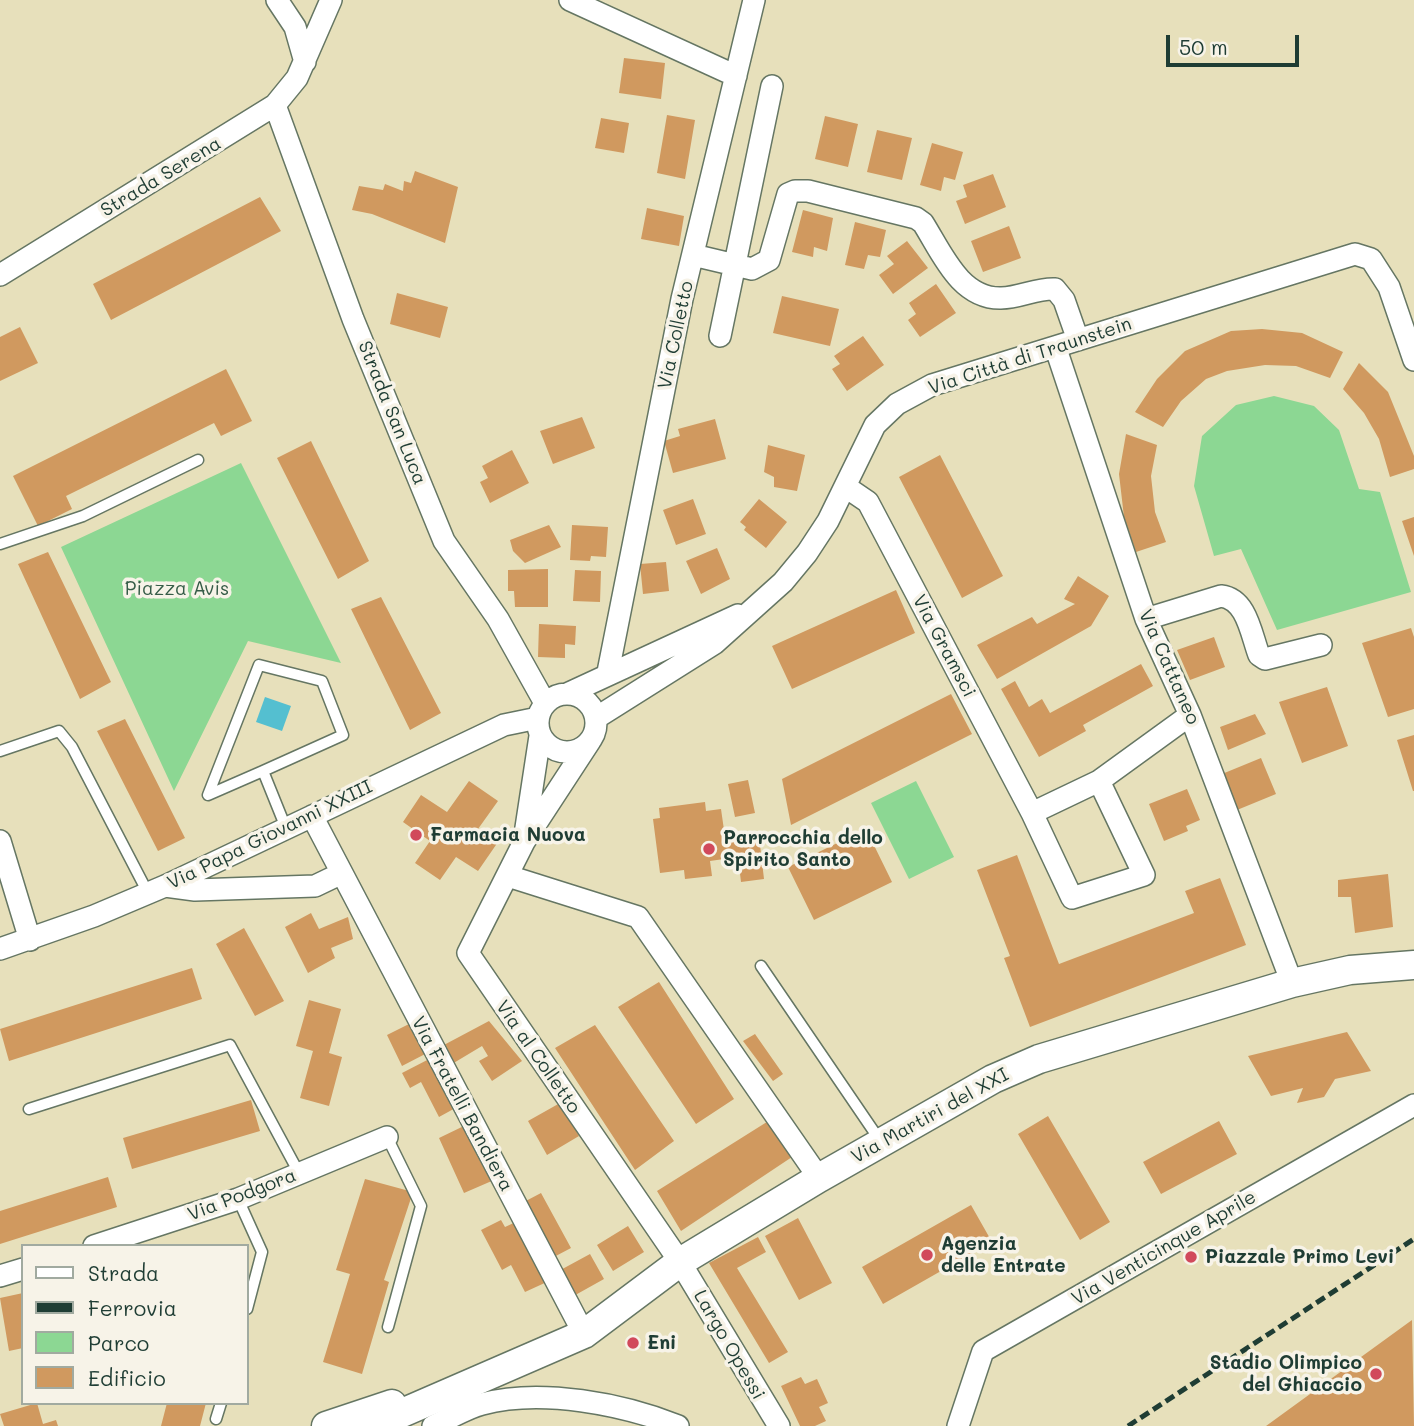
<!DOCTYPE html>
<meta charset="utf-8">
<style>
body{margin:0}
#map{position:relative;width:1414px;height:1426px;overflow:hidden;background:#e7e0bb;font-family:Mali,sans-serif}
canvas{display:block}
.legend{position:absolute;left:21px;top:1244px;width:228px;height:161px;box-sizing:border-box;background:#f7f3e8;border:2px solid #a1aaa0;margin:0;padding:9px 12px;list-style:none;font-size:21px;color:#1f3d34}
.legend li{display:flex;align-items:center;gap:14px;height:35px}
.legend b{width:35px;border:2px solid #a1aaa0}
.scale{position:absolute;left:1166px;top:35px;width:133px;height:32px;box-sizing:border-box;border:4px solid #1f3d34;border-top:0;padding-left:9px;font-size:21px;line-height:24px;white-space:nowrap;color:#1f3d34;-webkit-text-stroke:5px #f7f3e8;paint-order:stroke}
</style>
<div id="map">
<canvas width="1414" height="1426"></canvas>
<ul class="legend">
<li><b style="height:9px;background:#fff"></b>Strada</li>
<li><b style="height:9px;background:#1f3d34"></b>Ferrovia</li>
<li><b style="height:19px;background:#8cd793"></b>Parco</li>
<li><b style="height:19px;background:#d0995f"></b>Edificio</li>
</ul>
<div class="scale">50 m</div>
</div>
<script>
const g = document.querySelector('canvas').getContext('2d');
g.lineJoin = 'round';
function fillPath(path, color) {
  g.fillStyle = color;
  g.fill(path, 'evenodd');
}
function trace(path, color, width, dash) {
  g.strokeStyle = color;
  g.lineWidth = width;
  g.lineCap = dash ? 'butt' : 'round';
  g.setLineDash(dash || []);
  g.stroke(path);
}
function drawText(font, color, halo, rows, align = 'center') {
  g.font = font + ' Mali,sans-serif';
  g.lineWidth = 7;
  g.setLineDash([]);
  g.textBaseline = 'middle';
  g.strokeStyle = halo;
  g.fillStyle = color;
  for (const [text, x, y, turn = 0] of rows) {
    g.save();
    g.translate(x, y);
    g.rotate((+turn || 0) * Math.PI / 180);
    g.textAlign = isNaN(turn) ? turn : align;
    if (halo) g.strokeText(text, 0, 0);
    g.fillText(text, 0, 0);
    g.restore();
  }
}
fillPath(new Path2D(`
 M1274,396L1314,406L1339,430L1359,489L1380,492L1411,592L1277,630L1241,549L1214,556L1194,486L1202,436L1236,405Z
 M241,463L341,663L248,641L174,791L61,547Z
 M916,781L954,857L909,879L871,803Z`), '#8cd793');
fillPath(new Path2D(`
 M265,697L291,706L282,731L256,722Z`), '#54bfd0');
fillPath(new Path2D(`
 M624,58L665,63L661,99L619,93Z
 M667,115L695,120L685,179L657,173Z
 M825,116L858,124L848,167L815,159Z
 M601,118L629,123L624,153L595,148Z
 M877,130L912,138L902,180L867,172Z
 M932,143L963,152L955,180L944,177L941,191L920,185Z
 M415,171L458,187L445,243L372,214L352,210L359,186L383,190L385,184L403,191L404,181L411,183Z
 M993,174L1006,207L965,224L956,201L967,197L963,185Z
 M260,197L281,231L111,320L93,284Z
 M647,208L684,216L679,246L641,239Z
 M803,210L833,218L827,251L814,247L813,257L792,252Z
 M855,222L886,230L880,257L868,255L864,269L845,265Z
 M1009,226L1021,258L983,272L971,241Z
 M907,241L928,268L893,294L879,275L894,264L887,256Z
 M936,284L956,313L920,337L908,320L916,314L909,303Z
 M397,293L448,307L440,338L390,324Z
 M782,296L839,309L830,346L773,333Z
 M20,327L38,363L0,381V337Z
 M1262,329L1302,333L1343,352L1330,378L1296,366L1265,365L1227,371L1206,379L1181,401L1163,427L1135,412L1157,379L1185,351L1231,331Z
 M863,336L884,365L847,391L832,369L840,364L834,356Z
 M1359,363L1388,392L1414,456V469L1390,477L1379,439L1364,413L1343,389Z
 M226,369L252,421L221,436L214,423L66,496L72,509L38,526L13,476Z
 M582,417L595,448L553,464L540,431Z
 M715,419L726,459L673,473L664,441L680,436L678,429Z
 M1126,434L1157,445L1151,476L1155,512L1166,542L1136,552L1124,517L1119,474Z
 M311,441L369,561L338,579L277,458Z
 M768,445L805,455L797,491L774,487V477L764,472Z
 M512,450L529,483L490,503L480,482L488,478L482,466Z
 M940,455L1003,576L962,598L899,477Z
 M693,499L706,534L676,545L663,510Z
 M759,499L787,522L766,548L744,530L746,527L740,522Z
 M1414,517V556L1402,521Z
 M549,525L561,547L525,563L513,551L510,540Z
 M572,525L608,527L606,557L591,556L590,561L570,560Z
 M717,548L730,579L701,594L686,561Z
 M48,552L111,682L80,699L18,564Z
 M666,562L669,591L643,594L640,564Z
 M548,569V607H515L514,591H508V570Z
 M575,570L601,571L600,602L573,601Z
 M1078,576L1109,596L1091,626L997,679L977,645L1032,617L1037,624L1075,604L1064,599Z
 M896,590L915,633L792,689L772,646Z
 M381,597L441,713L410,730L351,609Z
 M539,624L576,626L575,645L565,644V658L538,657Z
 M1411,628L1414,637V709L1388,717L1362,643Z
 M1214,637L1225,667L1190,680L1177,650Z
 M1141,664L1153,686L1083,725L1086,731L1039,757L1001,689L1015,681L1029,707L1042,699L1050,713Z
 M1327,687L1348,746L1302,763L1279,702Z
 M951,694L972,734L791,825L782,779Z
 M1255,714L1266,734L1228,750L1220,727Z
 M125,719L185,838L158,851L97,731Z
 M1414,735V791H1413L1397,740Z
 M1261,758L1276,794L1237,810L1222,774Z
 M748,780L755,813L735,817L728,784Z
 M469,781L498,801L478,829L498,842L478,871L456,857L440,880L415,863L430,841L403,822L421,795L447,812Z
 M1187,789L1200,820L1186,826L1188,831L1164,841L1149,804Z
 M705,802L706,811L721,809L725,837L733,840L759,836L764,879L741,882L738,857L710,861L712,876L685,879L684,870L660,873L653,819L660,818L659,808Z
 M866,829L892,882L814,920L788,867Z
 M1017,855L1059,964L1194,913L1185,891L1220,878L1246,945L1030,1027L1004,958L1010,956L977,870Z
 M1388,874L1393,927L1355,933L1351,897H1338V880Z
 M311,913L319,929L348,917L353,939L331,948L335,958L308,973L285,927Z
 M244,928L284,1001L255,1016L216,944Z
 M192,968L202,999L9,1061L0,1029Z
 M659,982L734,1099L696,1124L618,1007Z
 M309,1000L341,1009L329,1053L342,1057L329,1106L300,1098L313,1051L296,1046Z
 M489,1021L522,1061L492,1081L479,1061L488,1056L482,1046L452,1064L442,1046Z
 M413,1022L429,1052L402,1066L387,1035Z
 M595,1025L674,1141L635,1170L555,1048Z
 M1347,1032L1371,1071L1335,1079L1324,1097L1297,1103L1303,1088L1271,1096L1248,1056Z
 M755,1034L783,1074L773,1081L743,1041Z
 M433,1057L459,1106L439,1117L421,1082L410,1088L402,1073Z
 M251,1100L260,1131L132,1169L123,1138Z
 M560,1103L579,1136L547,1155L528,1121Z
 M1048,1116L1110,1222L1080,1240L1018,1134Z
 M770,1120L792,1157L681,1231L657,1191Z
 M1219,1121L1237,1154L1161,1194L1143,1162Z
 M468,1124L494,1180L464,1193L439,1138Z
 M108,1177L117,1207L0,1244V1211Z
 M365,1179L413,1192L384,1280L389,1282L362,1374L323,1362L350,1274L336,1270Z
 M541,1193L571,1248L552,1258L522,1203Z
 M971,1205L992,1242L883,1304L862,1267Z
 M798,1218L832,1283L799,1300L765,1236Z
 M501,1220L505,1227L518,1221L549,1281L525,1292L511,1265L502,1270L481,1230Z
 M628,1226L644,1252L613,1271L597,1245Z
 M758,1237L766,1252L737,1268L788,1352L769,1363L709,1263Z
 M590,1254L604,1279L570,1298L555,1273Z
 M23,1293V1348L9,1351L0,1298Z
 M1412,1320L1414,1426H1266Z
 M801,1377L805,1384L817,1379L828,1403L819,1407L826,1421L815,1426H800L781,1386Z
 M37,1403L43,1424L56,1420L58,1426H4L0,1414Z
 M167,1403H206L200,1426H161Z`), '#d0995f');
const lane = new Path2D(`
 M0,544L83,516L198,460
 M0,751L59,731L72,747L148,893
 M263,771L343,735L322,681L259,665L208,795L263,771L286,828
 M761,966L881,1142
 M29,1109L230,1045L299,1173
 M387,1137L421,1206L388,1327
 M238,1199L262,1252L247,1309
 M216,1419L221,1403`);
const street = new Path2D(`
 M277,0L295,27L305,62
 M570,0L736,76
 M275,105L353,319L444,541L498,619L545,703
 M693,255L752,269L769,260L788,194L795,191H808L916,218L923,223C942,253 960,299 1001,298C1020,298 1036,288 1055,289L1064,300L1078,340
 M0,275L275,105L297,78L331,0
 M720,336L772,86
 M1056,349L1146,619L1190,715L1292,983
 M846,487L868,502L1032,813L1099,781L1190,715
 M1146,619L1221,596C1247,599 1251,634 1259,655L1265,659L1321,645
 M608,672L682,299L754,0
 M538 723a29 29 0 1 1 58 0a29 29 0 1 1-58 0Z
 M567,694L738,615
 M596,718L715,643L783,582L807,553L828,521L875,425L897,404L932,385L1355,254L1371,259L1389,287L1414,360
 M590,741L524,842L468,953L680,1262L779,1426
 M1032,813L1072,898L1144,875L1099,781
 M312,816L584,1334
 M525,834L540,736
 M0,841L30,940
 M508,876L638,917L819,1178
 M165,886L195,890L315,886L340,874
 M0,949L94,916L165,886L504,725L538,718
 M94,1246L238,1199L387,1137
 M0,1276L23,1269
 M433,1426C449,1419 466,1408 482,1404C541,1388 623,1404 678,1426
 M958,1426L983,1351L1414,1105`);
const secondary = new Path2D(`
 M326,1426L392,1404
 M372,1426L584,1334L680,1262L819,1178L993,1079L1039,1059L1292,983L1350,970L1414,965`);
trace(lane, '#657663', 13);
trace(street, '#657663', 24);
trace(secondary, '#657663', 31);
trace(lane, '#fff', 10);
trace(street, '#fff', 21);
trace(secondary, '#fff', 28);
trace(new Path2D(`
 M1128,1426L1414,1239`), '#1f3d34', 5, [10, 5]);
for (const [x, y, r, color] of [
 [416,835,7,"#d1495b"],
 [709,849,7,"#d1495b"],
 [927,1255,7,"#d1495b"],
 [1191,1257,7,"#d1495b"],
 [633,1343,7,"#d1495b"],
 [1376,1374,7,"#d1495b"]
]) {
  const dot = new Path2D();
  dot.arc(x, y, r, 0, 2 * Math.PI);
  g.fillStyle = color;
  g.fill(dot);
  trace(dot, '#f7f3e8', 2.5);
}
drawText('19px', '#1f3d34', '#f7f3e8', [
 ["Strada Serena",161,177,-31],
 ["Via Colletto",676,335,-78],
 ["Via Città di Traunstein",1030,356,-18],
 ["Strada San Luca",392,413,68],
 ["Via Gramsci",944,646,62],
 ["Via Cattaneo",1169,667,66],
 ["Via Papa Giovanni XXIII",270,835,-26],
 ["Via al Colletto",538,1057,55],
 ["Via Fratelli Bandiera",462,1104,62],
 ["Via Martiri del XXI",930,1116,-29],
 ["Via Podgora",242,1195,-21],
 ["Via Venticinque Aprile",1164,1248,-30],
 ["Largo Opessi",729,1345,60]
]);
drawText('19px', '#355c47', '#f7f3e8', [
 ["Piazza Avis",177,589]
]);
drawText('bold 19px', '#1f3d34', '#f7f3e8', [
 ["Farmacia Nuova",430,835],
 ["Parrocchia dello",723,838],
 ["Spirito Santo",723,860],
 ["Agenzia",941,1244],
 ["delle Entrate",941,1266],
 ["Piazzale Primo Levi",1205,1257],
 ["Eni",647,1343],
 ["Stadio Olimpico",1362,1363,"right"],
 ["del Ghiaccio",1362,1385,"right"]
], 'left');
</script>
